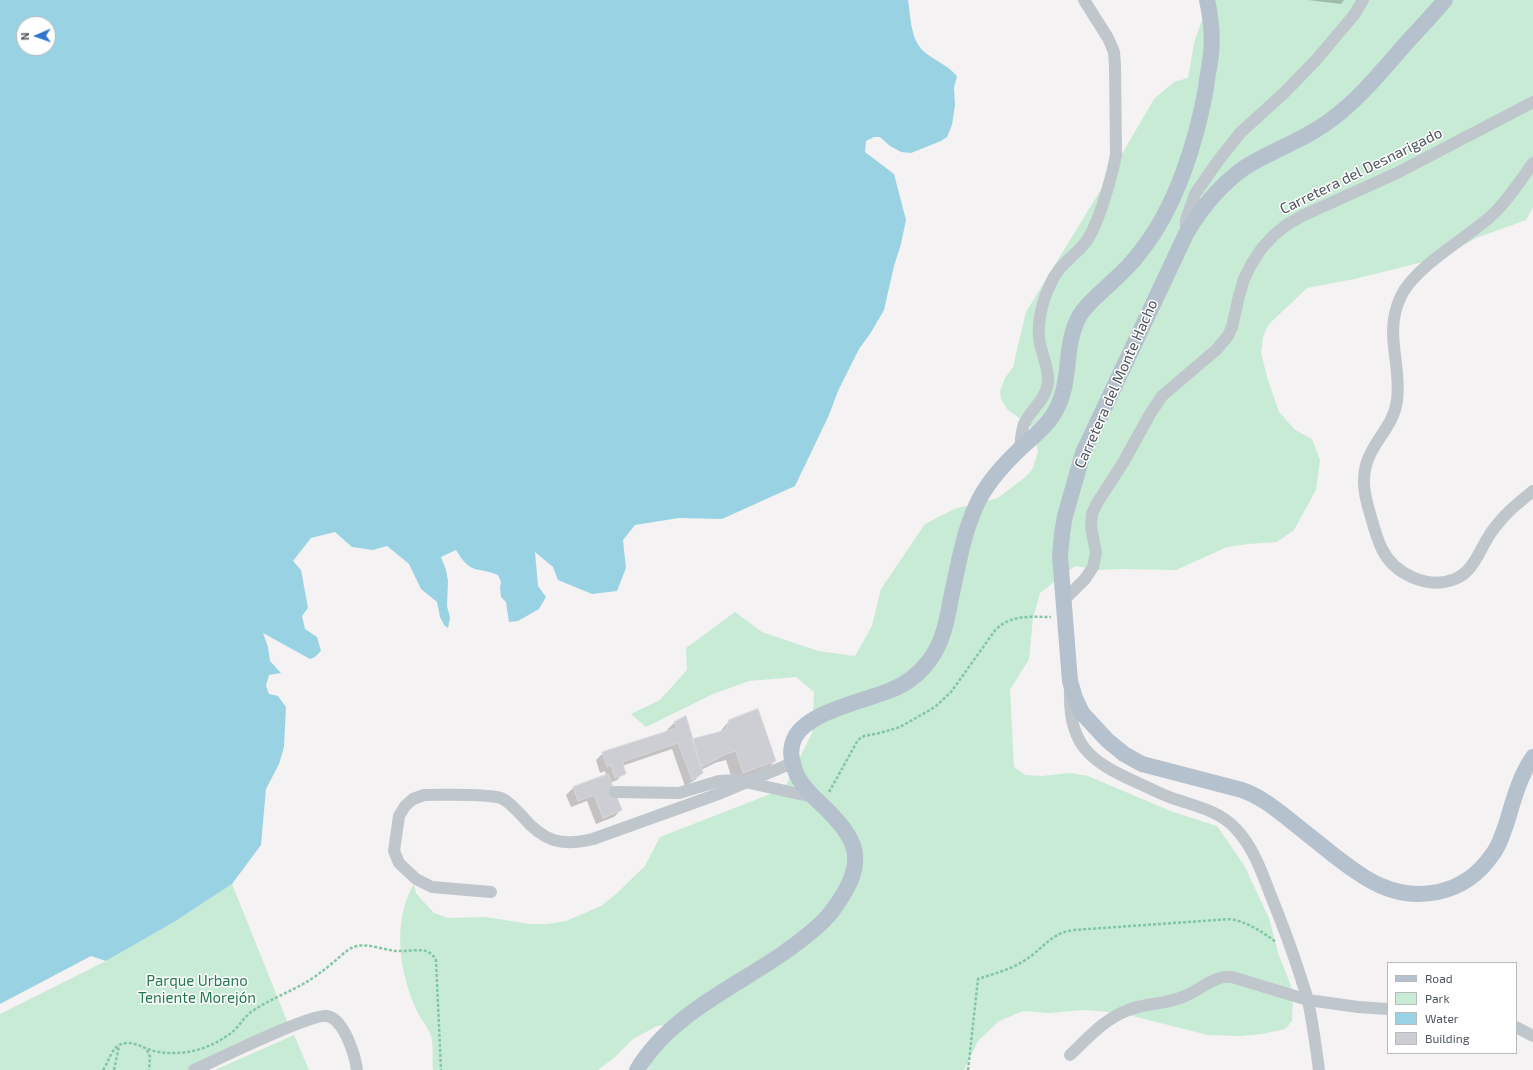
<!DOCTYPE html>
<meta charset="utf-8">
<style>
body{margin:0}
#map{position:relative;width:1533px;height:1070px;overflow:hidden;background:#f4f2f2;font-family:"Exo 2",sans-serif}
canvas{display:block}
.legend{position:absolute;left:1387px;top:962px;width:130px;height:92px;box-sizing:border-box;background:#fff;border:1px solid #b7bbbe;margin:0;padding:5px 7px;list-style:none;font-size:12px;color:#4c555d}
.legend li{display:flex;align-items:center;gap:8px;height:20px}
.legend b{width:20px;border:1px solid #b7bbbe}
.north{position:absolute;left:16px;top:16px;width:40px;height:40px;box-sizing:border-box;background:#fff;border:1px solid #b7bbbe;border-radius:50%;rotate:268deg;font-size:11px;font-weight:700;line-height:16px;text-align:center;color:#4c555d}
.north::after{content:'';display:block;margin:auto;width:14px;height:18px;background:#3075d0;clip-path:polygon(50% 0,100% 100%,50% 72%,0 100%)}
</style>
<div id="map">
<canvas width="1533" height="1070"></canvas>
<ul class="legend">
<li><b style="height:5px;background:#b5c1cd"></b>Road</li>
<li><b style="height:11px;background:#c7ebd5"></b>Park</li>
<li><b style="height:11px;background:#99d3e3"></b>Water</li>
<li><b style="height:11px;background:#cdced4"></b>Building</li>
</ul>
<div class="north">N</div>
</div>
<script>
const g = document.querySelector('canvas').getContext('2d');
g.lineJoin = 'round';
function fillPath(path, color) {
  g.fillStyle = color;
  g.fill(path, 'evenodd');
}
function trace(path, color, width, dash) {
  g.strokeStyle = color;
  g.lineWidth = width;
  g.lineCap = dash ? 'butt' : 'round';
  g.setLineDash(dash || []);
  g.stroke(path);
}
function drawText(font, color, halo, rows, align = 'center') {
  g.font = font + ' "Exo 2",sans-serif';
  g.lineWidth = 3;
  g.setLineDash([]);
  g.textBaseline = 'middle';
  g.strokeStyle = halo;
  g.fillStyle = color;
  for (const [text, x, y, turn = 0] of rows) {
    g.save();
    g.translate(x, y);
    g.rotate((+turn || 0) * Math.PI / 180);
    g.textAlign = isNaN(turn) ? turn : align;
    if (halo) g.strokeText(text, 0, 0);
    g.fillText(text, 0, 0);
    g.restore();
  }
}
fillPath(new Path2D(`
 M1209,0H1533V207L1526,220L1476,238L1443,257L1354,279L1307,288L1268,325L1263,337L1261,353L1267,377L1279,412L1295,430L1312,439L1320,460L1316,490L1294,530L1277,542L1248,544L1227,547L1176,570L1121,569L1100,570L1075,566L1040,593L1033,618L1029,659L1010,690L1014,767L1025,775L1042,776L1070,773L1088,776L1173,812L1217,826L1244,865L1269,918L1278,953L1293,991L1292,1021L1285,1029L1262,1034L1240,1036L1208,1035L1121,1013L1084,1010L1049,1013L1023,1011L999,1021L978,1041L964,1070H648L652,1061L676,1024L657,1026L633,1039L615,1057L598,1070H433C432,1059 434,1046 431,1036C428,1026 420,1019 416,1009C399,971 392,921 414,884L416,893L421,899L434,913L448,918L485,917L530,924H548L566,921L601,906L615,895L645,866L660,837L773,793L785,787L812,733L814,692L796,677L749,681L713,694L646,727L631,714L660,700L687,670L686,648L735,612L762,632L818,651L855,656L872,626L881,589L925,524L954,509L998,498L1024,478L1032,470L1038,452L1034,429L1007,409L1001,399L1000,391L1005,378L1013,367L1026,312L1108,178L1154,99L1174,82L1188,78L1194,43Z
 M232,884L289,1026L288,1028L187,1070H0V1014L106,961L174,922Z
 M294,1035L309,1070H215Z`), '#c7ebd5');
fillPath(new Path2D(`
 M0,0H908C911,18 910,42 927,54C939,63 946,64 957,76L954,88L955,105L952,125L947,137L941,141L911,153L901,152L890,146L880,137H874L866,141L865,152L894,174L906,220L901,244L894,266L884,310L870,334L859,349L838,391L829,415L795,486L722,519L679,518L635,525L623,540L626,568L617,591L592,594L558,580L553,567L535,552L538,586L546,597L539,609L518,621L509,622L506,602L501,597L500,587L501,582L498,575C475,566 471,575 456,550L441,557L446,570L448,581L447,606L450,618L448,628L444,625L440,617L437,602L421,589L409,564L387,546L373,550L352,547L335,532L311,538L293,561L301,570L308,608L302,616L305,629L317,637L321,651L315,657L310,659L263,633L268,647L270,661L281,673L269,675L266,686L269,694L278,696L286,707L284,747L279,764L266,789L261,845L232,884L174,922L106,961L91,956L0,1004ZM24,24H48V48H24Z`), '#99d3e3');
fillPath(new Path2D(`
 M1308,0H1344L1341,4Z
 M685,717L692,740L719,733L729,721L775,761L766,770L733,782L726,760L715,763L701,770L702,773L695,780L685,786L672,749L622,766L624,773L617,780L610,783L621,810L614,817L596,824L587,801L571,807L566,795L573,788L606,776L605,771L600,773L596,760L603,753L668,732L667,730L674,723Z`), '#0003');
const building = new Path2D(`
 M758,709L776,761L743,773L736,751L726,754L701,767L692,739L726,730L729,720Z
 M686,716L703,773L692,780L678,743L622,762L626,774L615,778L611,765L607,767L602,752L677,728L674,722Z
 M608,774L622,810L603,818L594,795L578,801L573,787Z`);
fillPath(building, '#cdced4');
trace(building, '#d7d8dc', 1);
trace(new Path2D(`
 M829,792L858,740L864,736L880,733L900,727L935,707L951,692L996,629C1013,614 1031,617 1051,617
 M147,1050L150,1057L149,1070
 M103,1070C109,1062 110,1051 119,1045C132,1039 142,1048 154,1051C181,1057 209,1050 231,1033C240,1026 245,1015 254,1010C269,1000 287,993 303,984C314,978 324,970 335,961C341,956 348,948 357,946C370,943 388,952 402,951C415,951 429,946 436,960L441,1070
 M114,1070L119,1046
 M968,1070L978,979C993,974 1009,970 1022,962C1042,951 1049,933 1074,930L1231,919C1249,923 1261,931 1276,942`), '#82c6a5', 2.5, [3, 2]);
trace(new Path2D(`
 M1533,163C1520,181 1507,202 1490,217C1465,239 1415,267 1401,296C1383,334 1402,363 1397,400C1394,427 1372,441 1366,465C1361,484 1366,500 1371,517C1374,528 1377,539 1382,549C1394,574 1428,590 1455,579C1473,572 1479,551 1489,536C1492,530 1497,525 1501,520C1510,509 1522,500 1533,491
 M1186,234V220L1195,194L1218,161L1240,133L1284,93L1316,60L1354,15L1363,0
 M1020,448C1021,441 1021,432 1024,424C1031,409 1046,400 1048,382C1049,369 1043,357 1040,344C1036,325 1042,302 1050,285C1058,265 1073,258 1085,243C1098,227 1112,176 1116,155L1115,66L1114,52L1108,38L1084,0
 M1064,600L1085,579L1093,567L1096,553L1091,527L1092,514L1097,503L1123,463L1150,414L1162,396L1216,350L1228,336L1232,327L1239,296L1244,279L1252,263L1262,248L1274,235L1288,224L1304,215L1397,173L1533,102
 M1070,690C1068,744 1089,761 1136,782C1150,788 1163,796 1178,800C1199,807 1221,812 1236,829C1254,848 1262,873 1271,896C1282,923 1292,950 1301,978C1303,986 1307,994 1308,1001C1313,1024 1316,1047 1319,1070
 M615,792L679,793L719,781L736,780L813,797
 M491,892L432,887L416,879L399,863L394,851L399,816L405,806L413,799L424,795C442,795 485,793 501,798C510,802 515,809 522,816C543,841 561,847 593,839L721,793L792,763
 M1516,1027L1533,1036
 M1070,1055C1088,1038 1106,1017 1131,1009C1148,1003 1168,1004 1185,996C1200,990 1214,975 1232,977L1308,1000L1358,1007L1388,1009
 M194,1070C215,1061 311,1013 327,1016C344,1019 355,1055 357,1070`), '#bfc6cc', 12);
trace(new Path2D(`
 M1445,0C1431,17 1416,32 1402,48C1380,73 1359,99 1332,119C1305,140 1272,150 1244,168C1219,186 1201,208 1186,234L1083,453L1065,516L1062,534L1060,556L1070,681L1075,698L1082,713L1107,740L1124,754L1142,764L1242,790C1259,796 1272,806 1286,817C1301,829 1316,841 1331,853C1365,879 1393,901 1438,892C1461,887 1479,874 1492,855C1499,847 1502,835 1506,825C1513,802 1519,777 1533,757
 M637,1070C673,1010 742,985 796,944C810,933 825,922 835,907C869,860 858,839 819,802C807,791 796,779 793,763C790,754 791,745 795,737C809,711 865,701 891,690C907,684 919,674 929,661C943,643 947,620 951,598C958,567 963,534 976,506C986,483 1004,464 1022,447C1031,438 1043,430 1051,418C1075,384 1061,348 1080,315C1089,301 1102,292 1113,281C1123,272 1133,262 1141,251C1176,207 1196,143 1206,88C1207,77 1210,65 1211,54C1213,36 1211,18 1207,0`), '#b5c1cd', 16);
drawText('15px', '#4c555d', '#fff', [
 ["Carretera del Desnarigado",1361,171,-26],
 ["Carretera del Monte Hacho",1116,384,-66]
]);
drawText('15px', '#23784e', '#fff', [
 ["Parque Urbano",197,981],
 ["Teniente Morejón",197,998]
]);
</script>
